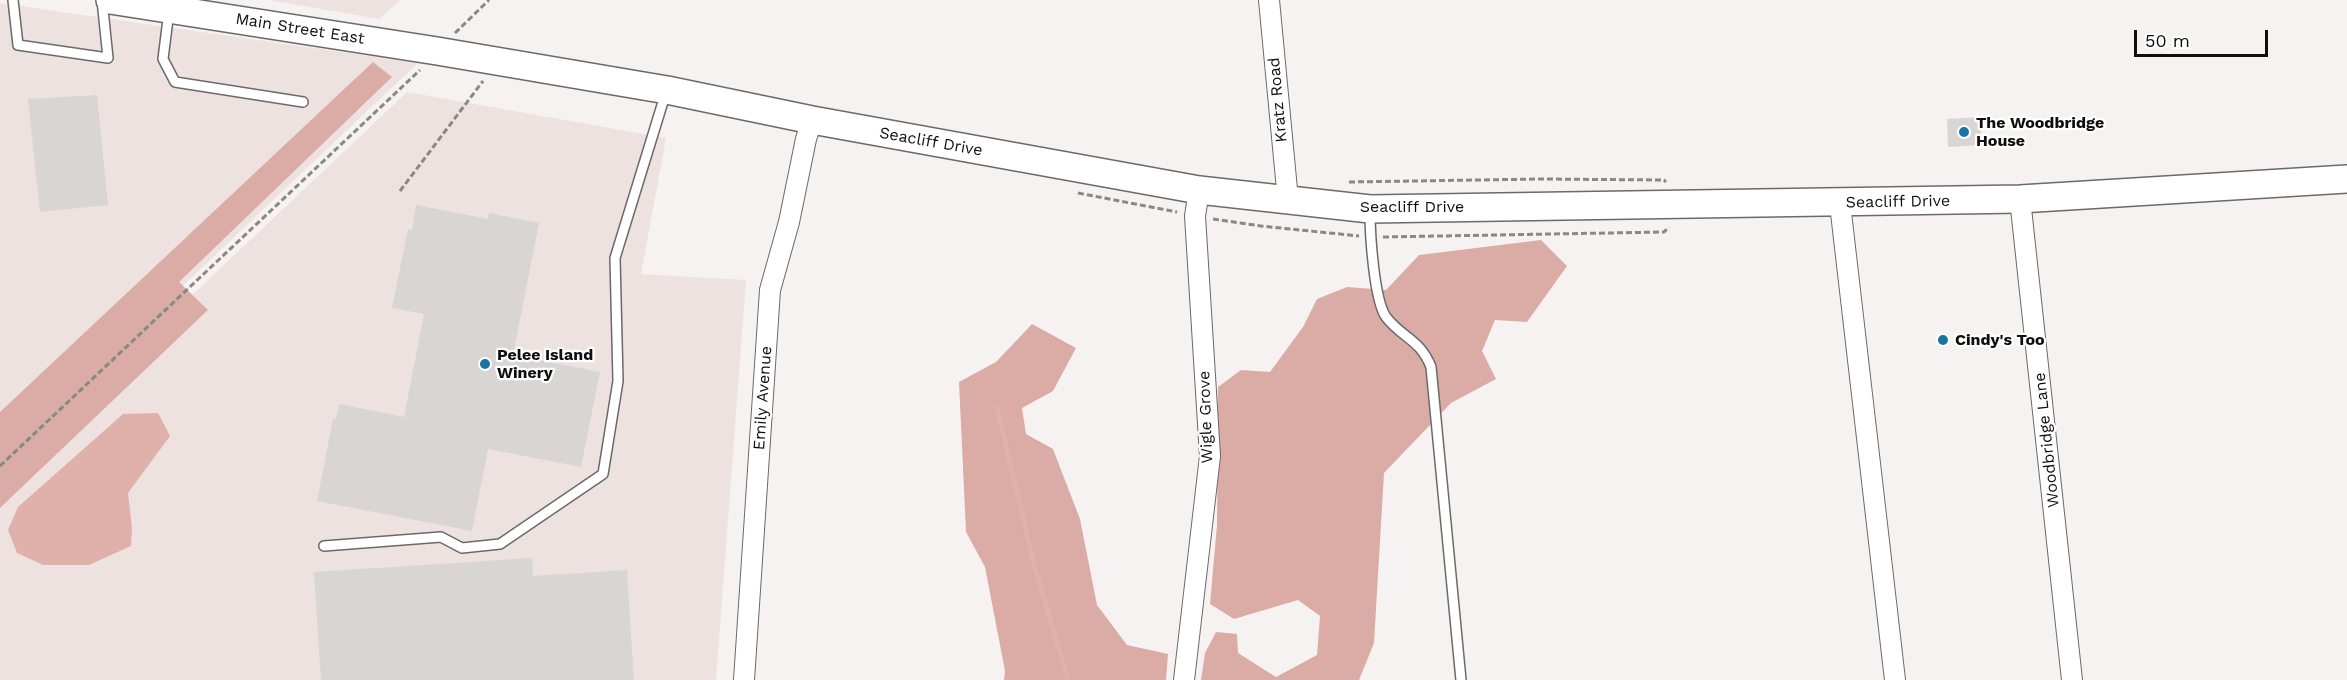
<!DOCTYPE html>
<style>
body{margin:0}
#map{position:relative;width:2347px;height:680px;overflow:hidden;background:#f7f2f2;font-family:"Work Sans",sans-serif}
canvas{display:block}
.scale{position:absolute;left:2134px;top:30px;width:134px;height:27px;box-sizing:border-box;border:3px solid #0f0e0e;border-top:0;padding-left:8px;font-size:18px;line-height:21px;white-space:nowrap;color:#0f0e0e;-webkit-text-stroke:4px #fff;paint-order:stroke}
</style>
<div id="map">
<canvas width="2347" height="680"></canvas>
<div class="scale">50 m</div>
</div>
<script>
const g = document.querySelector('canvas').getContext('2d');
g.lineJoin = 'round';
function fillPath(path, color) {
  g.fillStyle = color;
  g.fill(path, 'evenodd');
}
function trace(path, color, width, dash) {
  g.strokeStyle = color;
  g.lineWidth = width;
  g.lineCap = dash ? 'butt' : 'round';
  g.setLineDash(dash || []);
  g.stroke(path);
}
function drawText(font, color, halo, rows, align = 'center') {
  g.font = font + ' "Work Sans",sans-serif';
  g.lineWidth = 4.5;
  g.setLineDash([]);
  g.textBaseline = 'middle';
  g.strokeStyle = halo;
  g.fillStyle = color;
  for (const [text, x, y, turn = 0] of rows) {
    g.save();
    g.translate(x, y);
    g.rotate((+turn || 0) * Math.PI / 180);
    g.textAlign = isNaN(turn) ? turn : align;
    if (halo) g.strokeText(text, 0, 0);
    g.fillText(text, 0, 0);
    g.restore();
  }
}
fillPath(new Path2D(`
 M268,0H401L379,19Z
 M0,3L418,63L0,459Z
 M407,92L666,138L641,274L746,280L716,680H0V508L208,310L192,295Z`), '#eee2e0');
fillPath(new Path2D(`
 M373,62L392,77L179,282L208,310L0,508V412Z
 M1541,240L1567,266L1527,322L1495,320L1482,351L1496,379L1451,403L1384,473L1374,643L1359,680H1201L1205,653L1216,632L1237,634L1238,653L1276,677L1317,655L1320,616L1298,600L1234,619L1210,604L1217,525L1218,387L1241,370L1270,372L1303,327L1317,299L1347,287L1386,290L1419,255Z
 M1032,324L1076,348L1053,391L1022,408L1026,434L1053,449L1080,519L1097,605L1127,645L1168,654L1166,680H1004L1005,671L985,567L966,532L959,382L996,362Z`), '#daaca5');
fillPath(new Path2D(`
 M158,413L170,436L128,493L132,528L131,546L89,565H43L17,553L8,530L18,507L123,414Z`), '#dfb1aa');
trace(new Path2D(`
 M997,408L1034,564L1068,680`), '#dfb1aa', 5);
fillPath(new Path2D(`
 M97,95L108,205L40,212L28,99Z
 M1980,117L1982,145L1948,147L1947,119Z
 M416,205L488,219L489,213L539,223L513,355L600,372L581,467L488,449L472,531L317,501L333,419H336L339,404L404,417L424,314L392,308L408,229L412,230Z
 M532,558L533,576L627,570L634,680H321L314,572Z`), '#d9d5d4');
const service = new Path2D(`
 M13,0L18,45L108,58L102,0
 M169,11L163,59L175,82L303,102
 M1370,212C1370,234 1374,300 1386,317C1402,338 1420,339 1431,367L1461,680
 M324,546L441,537L462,548L500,544L603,474L618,381L615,258L666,92`);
const minor = new Path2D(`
 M1269,0L1288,200
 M2020,199L2072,680
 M1840,204L1895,680
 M744,680L770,290L789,222L806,139L812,120
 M1184,680L1210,456L1195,216L1199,190`);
const secondary = new Path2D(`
 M110,0L437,51L667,90L812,120L1199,190L1370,209L2020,199L2347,179`);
trace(service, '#6c6968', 12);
trace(minor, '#6c6968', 22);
trace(secondary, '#6c6968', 30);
trace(new Path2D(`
 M455,33L489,0
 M1349,182L1542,179L1664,180L1666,182
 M400,191L483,81
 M1078,193L1177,212
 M1213,219L1261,226L1359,236
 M1383,237L1664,232L1669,227
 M0,466L420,70`), '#8a8787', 3, [6, 3]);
trace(service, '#fff', 9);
trace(minor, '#fff', 20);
trace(secondary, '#fff', 27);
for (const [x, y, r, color] of [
 [1964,132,6,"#1b73a2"],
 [1943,340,6,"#1b73a2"],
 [485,364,6,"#1b73a2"]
]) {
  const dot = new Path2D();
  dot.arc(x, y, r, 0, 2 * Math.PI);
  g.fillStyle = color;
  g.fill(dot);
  trace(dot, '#fff', 2);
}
drawText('16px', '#0f0e0e', '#fff', [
 ["Main Street East",300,29,9],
 ["Kratz Road",1278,100,-95],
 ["Seacliff Drive",931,142,10],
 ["Seacliff Drive",1898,202,-1],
 ["Seacliff Drive",1412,207],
 ["Emily Avenue",763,398,-86],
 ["Wigle Grove",1206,417,-92],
 ["Woodbridge Lane",2047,440,-96]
]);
drawText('bold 16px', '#0f0e0e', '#fff', [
 ["The Woodbridge",1976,123],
 ["House",1976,141],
 ["Cindy's Too",1955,340],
 ["Pelee Island",497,355],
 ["Winery",497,373]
], 'left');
</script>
